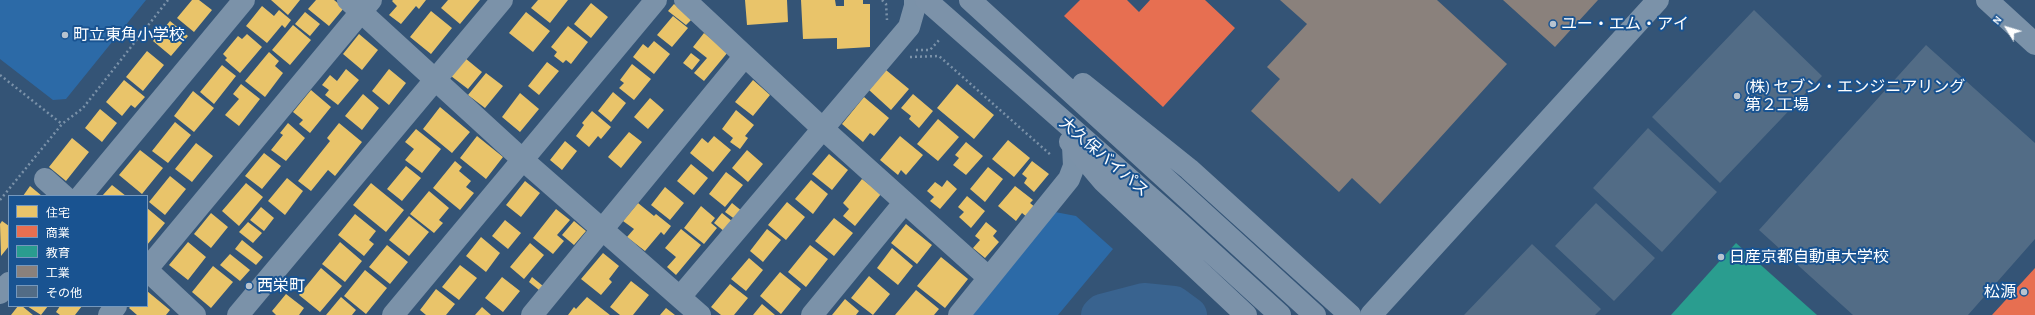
<!DOCTYPE html>
<meta charset="utf-8">
<style>
body{margin:0}
#map{position:relative;width:2035px;height:315px;overflow:hidden;background:#345476;font-family:"Alegreya Sans","Noto Sans JP",sans-serif}
canvas{display:block}
.legend{position:absolute;left:8px;top:195px;width:140px;height:112px;box-sizing:border-box;background:#195391;border:1px solid #7598bd;margin:0;padding:5px 7px;list-style:none;font-size:12px;color:#fff}
.legend li{display:flex;align-items:center;gap:8px;height:20px}
.legend b{width:20px;border:1px solid #7598bd}
.north{position:absolute;left:1987px;top:8px;width:40px;height:40px;-webkit-text-stroke:3px #195391;paint-order:stroke;rotate:308deg;font-size:11px;font-weight:700;line-height:16px;text-align:center;color:#fff}
.north::after{content:'';display:block;margin:auto;width:14px;height:18px;background:#fff;clip-path:polygon(50% 0,100% 100%,50% 72%,0 100%)}
</style>
<div id="map">
<canvas width="2035" height="315"></canvas>
<ul class="legend">
<li><b style="height:11px;background:#e9c46a"></b>住宅</li>
<li><b style="height:11px;background:#e76f51"></b>商業</li>
<li><b style="height:11px;background:#2a9d8f"></b>教育</li>
<li><b style="height:11px;background:#8a817c"></b>工業</li>
<li><b style="height:11px;background:#526c86"></b>その他</li>
</ul>
<div class="north">N</div>
</div>
<script>
const g = document.querySelector('canvas').getContext('2d');
g.lineJoin = 'round';
function fillPath(path, color) {
  g.fillStyle = color;
  g.fill(path, 'evenodd');
}
function trace(path, color, width, dash) {
  g.strokeStyle = color;
  g.lineWidth = width;
  g.lineCap = dash ? 'butt' : 'round';
  g.setLineDash(dash || []);
  g.stroke(path);
}
function drawText(font, color, halo, rows, align = 'center') {
  g.font = font + ' "Alegreya Sans","Noto Sans JP",sans-serif';
  g.lineWidth = 4;
  g.setLineDash([]);
  g.textBaseline = 'middle';
  g.strokeStyle = halo;
  g.fillStyle = color;
  for (const [text, x, y, turn = 0] of rows) {
    g.save();
    g.translate(x, y);
    g.rotate((+turn || 0) * Math.PI / 180);
    g.textAlign = isNaN(turn) ? turn : align;
    if (halo) g.strokeText(text, 0, 0);
    g.fillText(text, 0, 0);
    g.restore();
  }
}
fillPath(new Path2D(`
 M0,0H146L66,99L53,100L0,59Z
 M1055,212L1076,216L1113,249L1058,315H969Z`), '#2c6aa7');
fillPath(new Path2D(`
 M192,0H199L212,10L194,32L177,18Z
 M271,0H300L288,15Z
 M316,0H334L344,8L329,26L308,9Z
 M393,0H426L419,9L416,6L401,24L389,15L397,6L392,1Z
 M448,0H480L460,24L441,8Z
 M538,0H568L550,23L531,8Z
 M745,0H787L788,22L747,25Z
 M801,0H835L836,6H844V0H863V4H870V47L837,49V38L803,39Z
 M591,3L608,17L591,38L574,24Z
 M674,4L692,19L686,25L668,11Z
 M262,6L274,16L279,10L291,20L285,28L282,25L267,43L246,26Z
 M431,11L452,28L431,54L410,37Z
 M305,12L320,24L310,36L295,24Z
 M526,12L550,31L533,52L509,33Z
 M673,16L688,28L672,47L657,35Z
 M170,21L188,36L171,56L153,41Z
 M293,25L311,40L290,65L272,50Z
 M568,26L588,42L571,64L566,60L563,63L554,56L557,52L551,47Z
 M704,33L728,52L704,81L694,73L707,58L693,47Z
 M247,34L262,47L240,73L225,60L227,58L223,54L238,36L242,39Z
 M359,34L378,50L362,70L343,54Z
 M654,41L670,54L654,74L633,57L643,44L648,48Z
 M147,51L164,65L143,91L126,77Z
 M269,52L279,61L275,66L283,73L265,97L245,81Z
 M691,53L700,60L692,70L683,63Z
 M465,58L482,72L468,89L451,76Z
 M547,62L559,71L539,95L528,86Z
 M632,64L651,79L634,100L619,88L624,83L620,80Z
 M222,65L236,76L214,104L200,92Z
 M346,69L359,80L338,105L325,95L329,90L322,85L330,75L337,81Z
 M389,69L406,83L389,105L372,91Z
 M886,70L909,89L891,110L869,90Z
 M486,73L503,86L485,108L468,95Z
 M124,80L145,97L135,108L131,105L122,116L106,102Z
 M753,80L770,95L753,116L735,102Z
 M241,84L260,99L239,126L225,115L239,99L233,94Z
 M957,84L994,115L974,139L937,108Z
 M311,90L331,107L310,133L299,124L303,120L293,112Z
 M193,91L214,108L194,132L174,116Z
 M613,92L626,103L611,122L598,111Z
 M520,93L539,109L520,132L502,117Z
 M363,94L379,108L362,130L345,116Z
 M913,94L933,111L919,128L909,119L911,116L901,108Z
 M864,97L889,118L874,136L870,133L863,142L842,124Z
 M650,98L664,110L648,129L634,117Z
 M440,107L470,132L452,153L423,129Z
 M100,109L117,123L102,142L85,128Z
 M736,110L754,125L745,136L748,138L740,149L730,142L733,138L722,129Z
 M592,111L611,127L601,139L598,136L589,147L576,136L584,125L582,123Z
 M938,119L959,137L938,161L917,144Z
 M175,122L191,135L168,163L152,151Z
 M288,123L305,138L286,161L271,150L283,135L280,133Z
 M339,123L362,142L335,176L328,170L311,191L298,181L330,141L327,138Z
 M416,129L441,149L422,173L405,160L414,149L405,142Z
 M629,132L642,142L621,168L608,157Z
 M477,136L503,157L486,179L460,158Z
 M714,136L731,150L713,172L690,153L702,138L708,143Z
 M900,136L923,155L906,175L901,170L898,175L880,160Z
 M72,138L89,152L66,181L49,167Z
 M1008,140L1030,158L1014,177L992,159Z
 M565,141L577,151L562,170L550,160Z
 M966,142L983,156L966,175L953,165L959,158L955,155Z
 M196,143L213,156L192,182L175,169Z
 M140,150L163,168L142,194L119,175Z
 M747,150L763,164L748,182L732,168Z
 M264,153L281,166L262,189L245,176Z
 M829,154L848,170L832,190L812,174Z
 M455,161L462,167L459,171L471,181L466,187L474,193L460,210L433,188Z
 M1032,161L1049,174L1034,192L1024,183L1027,178L1022,174Z
 M691,164L708,178L694,195L677,181Z
 M406,166L421,178L402,201L387,189Z
 M988,167L1003,179L985,202L970,189Z
 M726,172L743,185L725,207L709,194Z
 M170,176L186,189L165,215L149,202Z
 M287,178L303,191L285,215L268,201Z
 M862,179L881,194L855,226L843,216L849,209L843,203Z
 M811,180L828,194L813,214L795,199Z
 M947,180L957,189L940,209L930,201L934,197L927,191L935,182L942,187Z
 M525,181L540,193L521,217L506,205Z
 M246,183L263,197L239,226L222,211Z
 M371,183L404,210L386,232L353,205Z
 M112,185L126,196H102Z
 M30,186L42,196H23Z
 M1015,186L1033,200L1030,203L1036,208L1028,218L1022,213L1016,221L998,206Z
 M665,187L684,203L670,220L651,205Z
 M429,191L449,208L439,220L443,223L434,233L410,214Z
 M967,196L985,211L971,228L959,217L964,212L958,207Z
 M787,202L805,217L786,240L768,225Z
 M638,203L654,216L656,214L671,226L664,235L661,232L645,251L627,237L634,229L623,221Z
 M732,203L743,212L736,220L725,212Z
 M701,206L715,218L711,223L717,228L704,244L684,228Z
 M261,207L274,218L264,231L250,220Z
 M147,208L165,223L147,245Z
 M556,209L570,220L557,235L564,241L553,254L533,238Z
 M211,213L228,227L211,248L194,234Z
 M722,213L733,222L725,232L714,223Z
 M355,214L376,231L369,240L374,244L364,256L338,235Z
 M409,216L429,232L409,256L389,240Z
 M834,218L853,233L834,256L815,241Z
 M505,220L521,233L508,249L492,236Z
 M2,221L9,226V246L1,256L0,224Z
 M574,221L586,231L574,245L562,235Z
 M248,222L262,233L253,243L239,232Z
 M986,222L997,231L993,236L999,242L985,258L973,248L980,240L975,236Z
 M906,224L932,245L917,264L891,243Z
 M681,229L701,245L676,275L667,267L676,257L665,248Z
 M767,229L781,240L763,262L750,251Z
 M481,237L500,253L486,272L466,256Z
 M242,240L263,257L256,265L235,249Z
 M188,242L206,257L188,280L169,265Z
 M340,242L362,261L345,282L322,264Z
 M530,243L544,255L524,279L510,267Z
 M387,245L408,262L390,284L369,267Z
 M810,245L828,259L806,287L788,272Z
 M892,248L913,266L898,285L877,268Z
 M603,253L619,266L609,279L612,282L601,295L581,279Z
 M230,254L250,270L240,281L220,265Z
 M941,257L968,279L945,308L917,286Z
 M749,258L763,270L746,291L731,279Z
 M460,265L477,278L459,300L442,287Z
 M213,266L233,282L211,308L192,292Z
 M321,268L342,286L320,312L299,295Z
 M365,270L387,288L366,314L344,296Z
 M780,272L801,289L781,314L760,296Z
 M869,276L890,294L873,315L851,298Z
 M502,277L520,291L503,312L485,298Z
 M532,277L543,286L539,290L529,282Z
 M631,281L649,295L633,315H620L610,307Z
 M730,284L748,298L734,315H721L711,307Z
 M436,289L455,304L446,315H426L420,310Z
 M916,290L939,309L934,315H895Z
 M147,291L170,310L166,315H137L129,308L131,306H147Z
 M286,294L304,308L299,315H276L272,311Z
 M341,297L356,310L352,315H326Z
 M587,297L601,308L610,315H568L574,307L576,309Z
 M845,299L859,311L856,315H832Z
 M762,304L775,315H753Z
 M18,306H22L33,315H11Z
 M27,306H48L41,315Z
 M60,306H82L75,315H60L56,312Z
 M482,307L491,315H475Z
 M666,308L675,315H660Z`), '#e9c46a');
fillPath(new Path2D(`
 M1080,0H1127L1139,12L1150,0H1205L1235,28L1163,107L1064,16Z
 M2035,268V315H1992Z`), '#e76f51');
fillPath(new Path2D(`
 M1736,243L1817,315H1671Z`), '#2a9d8f');
fillPath(new Path2D(`
 M1280,0H1437L1507,64L1380,204L1352,178L1339,192L1251,111L1280,79L1267,67L1307,24Z
 M1503,0H1598L1555,47Z`), '#8a817c');
trace(new Path2D(`
 M1099,315L1102,312L1144,301L1174,304L1189,315`), '#39638f', 36);
fillPath(new Path2D(`
 M1754,10L1822,76L1720,183L1652,117Z
 M1926,45L2035,143V239L1968,315H1853L1759,230Z
 M1648,128L1717,192L1662,252L1593,188Z
 M1596,203L1655,258L1614,301L1555,246Z
 M1532,244L1601,309L1595,315H1464Z`), '#526c86');
trace(new Path2D(`
 M882,0L886,4L887,20
 M916,50H930L940,39
 M910,57L939,56L1052,156
 M0,75L62,124
 M0,200L62,124L83,108L168,0`), '#7b92a9', 2.5, [2, 3]);
trace(new Path2D(`
 M348,0L523,160L700,315
 M685,0L822,128L989,278
 M1987,0L2035,44
 M45,179L64,196
 M81,196L244,0
 M147,269L371,0
 M147,270L195,315
 M0,293L9,283
 M680,297L909,27L915,6V0
 M109,315L116,306
 M238,315L502,0
 M393,315L656,0
 M532,315L744,57
 M812,315L904,203
 M959,315L1069,179L1074,166L1073,146
 M1371,315L1658,0`), '#7b92a9', 22);
trace(new Path2D(`
 M926,0L1177,221L1280,315
 M970,0L1315,315
 M1083,84L1189,169L1350,315
 M1070,142L1103,181L1246,315`), '#7c92a9', 22);
for (const [x, y, r, color] of [
 [1553,24,4,"#b8c3cf"],
 [65,35,4,"#b8c3cf"],
 [1737,96,4,"#b8c3cf"],
 [1721,257,4,"#b8c3cf"],
 [249,286,4,"#b8c3cf"],
 [2024,292,4,"#b8c3cf"]
]) {
  const dot = new Path2D();
  dot.arc(x, y, r, 0, 2 * Math.PI);
  g.fillStyle = color;
  g.fill(dot);
  trace(dot, '#195391', 1.5);
}
drawText('16px', '#fff', '#195391', [
 ["ユー・エム・アイ",1561,24],
 ["町立東角小学校",73,35],
 ["(株) セブン・エンジニアリング",1745,87],
 ["第２工場",1745,105],
 ["日産京都自動車大学校",1729,257],
 ["西栄町",257,286],
 ["松源",2016,292,"right"]
], 'left');
drawText('16px', '#fff', '#195391', [
 ["大久保バイパス",1104,157,41]
]);
</script>
